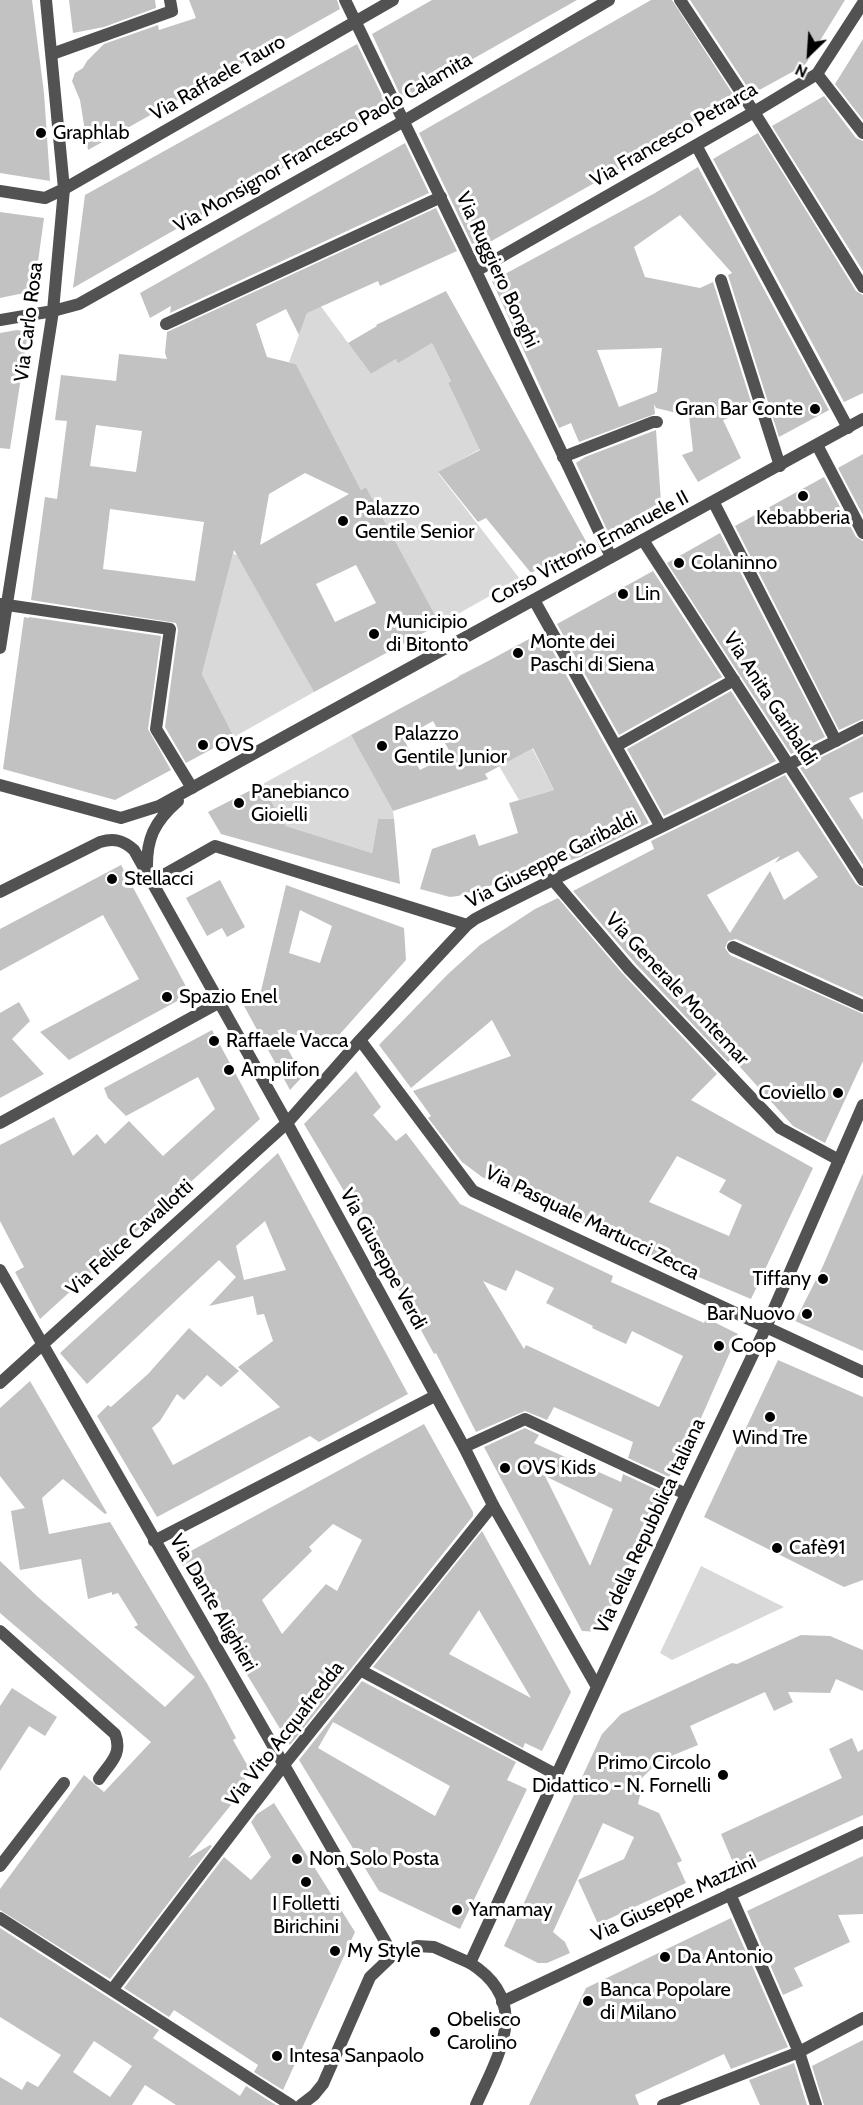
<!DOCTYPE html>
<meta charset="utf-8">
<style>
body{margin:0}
#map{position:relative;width:863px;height:2105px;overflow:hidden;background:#fff;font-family:Cabin,sans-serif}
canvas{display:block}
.north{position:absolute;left:779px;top:24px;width:60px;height:60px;-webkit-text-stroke:4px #fff;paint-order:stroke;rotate:205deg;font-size:16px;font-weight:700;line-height:24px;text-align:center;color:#000}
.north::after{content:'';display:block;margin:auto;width:21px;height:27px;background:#000;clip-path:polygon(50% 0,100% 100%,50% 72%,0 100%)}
</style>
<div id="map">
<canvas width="863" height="2105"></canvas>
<div class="north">N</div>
</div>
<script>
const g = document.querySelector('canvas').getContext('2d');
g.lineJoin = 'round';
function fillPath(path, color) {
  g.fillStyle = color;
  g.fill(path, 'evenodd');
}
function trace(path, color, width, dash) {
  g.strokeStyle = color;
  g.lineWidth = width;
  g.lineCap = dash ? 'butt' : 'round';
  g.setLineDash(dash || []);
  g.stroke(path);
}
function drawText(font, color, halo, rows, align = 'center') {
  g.font = font + ' Cabin,sans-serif';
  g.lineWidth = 6;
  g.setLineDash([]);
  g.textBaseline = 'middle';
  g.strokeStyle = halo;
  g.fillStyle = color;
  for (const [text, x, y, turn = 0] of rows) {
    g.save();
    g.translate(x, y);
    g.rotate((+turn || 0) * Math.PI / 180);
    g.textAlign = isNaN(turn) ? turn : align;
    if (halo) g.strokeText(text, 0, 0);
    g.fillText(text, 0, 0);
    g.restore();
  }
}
fillPath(new Path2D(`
 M317,301L371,374L396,359L398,362L432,343L451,381L448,383L467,423L482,448L438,473L520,579L440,624L366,487L361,490L296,364L289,362L311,302Z
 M233,554L240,556L314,692L234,737L202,674Z
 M487,662L554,790L519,800L499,766L504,763L458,676Z
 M351,735L393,811L394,819H378L372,853L286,826L261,785Z
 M701,1566L784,1607L672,1660L660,1653Z`), '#d9d9d9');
fillPath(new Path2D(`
 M0,0H32L44,93L50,181L0,173Z
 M69,0H155L156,8L104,27L73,33Z
 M189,0H337L340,9L88,150L80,100L72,81L75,73L83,68L87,61L104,44L158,25L159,30L196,18Z
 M432,0H577L402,99L372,34Z
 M651,0H672L738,102L488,243L486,238L472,244L419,133Z
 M690,0H845L805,65L752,94Z
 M863,39V120L835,84Z
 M357,44L388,108L73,288L85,195Z
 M824,96L856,138L863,141V271L772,126Z
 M758,133L856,291L863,295V393L844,402L713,159Z
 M405,143L429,193L170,313L171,306L150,318L140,293Z
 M698,167L829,410L779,437L728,275L732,273L680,215L634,247L645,277L700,288L713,282L753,408L723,420L741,458L698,482L682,455L693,451L689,416L656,408L654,404L655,414L579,442L571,423L559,428L492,281L655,193ZM662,348L657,392L619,407L597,350Z
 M436,208L457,251L380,286L378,281L307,313L299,335L286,309L256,324L267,357L296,364L361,490L366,487L440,624L314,692L234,550L202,674L234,737L186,763L165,727L178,630L176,623L31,600L45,497L57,499L67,421L55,420L61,375L116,381L119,354L167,359L165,353L167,332ZM96,425L142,431L136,472L90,466ZM305,473L349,494L260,545L269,494ZM110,509L204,522L195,581L103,569ZM356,565L376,603L335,622L316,584Z
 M0,212L44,218L34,291L0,298Z
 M446,291L587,543L531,573L486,518L478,522L438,472L480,450L448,383L451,381L432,343L398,363L396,359L371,374L348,343L377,326L376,325Z
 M17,330L28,332L10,449L0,448V333Z
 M656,430L661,502L608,532L576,463L585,457Z
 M863,454V515L838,468Z
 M824,477L856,537L863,541V719L839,730L735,526Z
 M720,533L825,737L791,754L667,563Z
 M653,571L722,677L619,735L557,624Z
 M24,617L29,618V617L161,636L148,729L171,770L115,800L3,769Z
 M542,632L649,823L580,857L458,896L450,897L420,889L432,849L475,834L479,846L518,833L509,803L554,790L533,748L485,774L488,779L393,811L351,735ZM433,721L451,754L420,770L403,738Z
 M731,691L776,761L664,816L627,749Z
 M863,736V792L849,798L863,820V865L800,768Z
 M785,775L856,884L863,888V997L736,939L728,941L725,948L730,955L863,1014V1061L825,1143L793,1126L732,1058L728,1062L635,963L573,891L654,849L651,841ZM798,851L818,877L784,900L770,871L730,933L707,895L780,856L775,863Z
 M261,785L286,826L372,853L378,819H394L400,884L221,834L208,812Z
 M121,865L190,994L69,1060L40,1032L139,979L103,915L0,971V929Z
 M220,880L245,927L227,937L222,928L207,936L186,898Z
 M286,885L404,928L406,960L331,1044L277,1030L303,1076L290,1090L244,1006L260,995ZM300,910L332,926L320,963L289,953Z
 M558,898L623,974L717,1074L691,1100L813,1168L751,1299L694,1275L482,1177L462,1162L428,1118L431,1116L413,1091L511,1056L492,1020L411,1088L379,1045L448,974L480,945L535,909ZM677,1156L726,1180L719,1192L742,1205L729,1236L649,1202Z
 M19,1002L30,1021L12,1039L44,1074L0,1098V1013Z
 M212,1030L260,1119L40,1319L15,1272L24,1267L0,1221V1145L54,1117L73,1156L97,1134L105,1144L129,1121L163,1156L215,1109L198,1077L126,1116L108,1098L104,1088Z
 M356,1071L381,1107L373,1115L396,1141L406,1133L460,1204L613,1276L611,1282L704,1323L706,1318L738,1334L683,1459H681L669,1477L628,1458L633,1442L554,1407L547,1420L525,1411L476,1432L436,1353L434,1354L357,1213L304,1124ZM516,1270L554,1288L546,1303L593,1326L592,1328L626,1344L632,1331L683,1356L659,1407L526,1345L524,1349L483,1281L506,1291Z
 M278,1153L408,1394L319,1442L310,1436L157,1517L97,1416L108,1405L111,1407L148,1374L189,1328L239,1371L221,1387L207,1375L184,1400L177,1394L160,1421L152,1428L173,1465L280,1407L238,1367L273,1341L264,1314L257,1315L253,1296L209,1306L236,1277L219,1260L87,1384L60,1353ZM265,1221L286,1270L244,1280L236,1246Z
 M863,1173V1351L795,1321L822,1268Z
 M778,1360L863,1397V1580L844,1587L704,1517Z
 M30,1381L107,1513L105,1514L63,1479L42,1498L49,1534L110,1522L208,1685L236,1738L233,1740L250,1770L242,1774L248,1784L188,1858L210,1845L212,1846L110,1979L0,1910V1889L84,1775L104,1792L151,1742L0,1613V1561L38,1597L165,1707L195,1677L134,1627L138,1625L118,1593L112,1595V1592L88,1599L81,1559L20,1570L11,1511L25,1508L0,1476V1408Z
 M424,1424L473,1512V1516L290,1745L221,1632L232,1624L211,1592L201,1595L178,1558ZM333,1524L362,1540L337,1591L326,1584L282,1634L262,1600L312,1551L309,1547Z
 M525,1428L539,1435L534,1443L621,1482L623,1474L662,1492L600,1632L582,1631L484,1447ZM545,1476L613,1509L590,1566Z
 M482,1531L571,1692L542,1751L525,1743L523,1748L373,1667ZM479,1610L531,1698L449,1654Z
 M801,1635L830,1636L863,1650V1691L836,1679L830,1693L788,1692L793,1702L774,1711L765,1692L690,1726L698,1745L659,1761L630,1790L640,1795L638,1804L659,1813L682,1861L677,1863L686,1883L598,1924L578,1880L624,1859L634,1837L603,1823L553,1932L565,1942L570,1953L547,1963H538L504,1946L602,1734L621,1714L732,1663L737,1664Z
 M362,1681L516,1762L507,1780L527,1789L460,1929L379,1891L299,1760ZM333,1722L450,1786L435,1816L318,1748Z
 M12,1688L57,1717L45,1736L29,1726L0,1771V1706Z
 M852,1738L858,1752L863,1749V1815L737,1872L721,1834L842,1778L829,1749Z
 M274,1803L355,1932L283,2090L254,2072L258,2065L174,2010L169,2017L124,1988L224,1857L251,1880L271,1857L251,1822L257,1814Z
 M863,1856V1914L838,1915L850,1942L794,1968L803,1986L783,1995L747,1911Z
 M731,1918L788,2047L731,2069L724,2054L635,2095L639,2105H529L586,1988Z
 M0,1928L159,2030L153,2038L240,2096L246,2086L276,2105H176L145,2085L132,2105H0V2077L22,2090L27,2081L38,2087L61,2055L0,2017ZM94,2041L132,2066L110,2097L73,2072Z
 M863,2040V2105H824L812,2066Z
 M794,2063L807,2105H760L749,2080Z`), '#c2c2c2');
trace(new Path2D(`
 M721,280L780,466
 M817,445L863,533
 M563,457L653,422H657
 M714,503L836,741`), '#525252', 12);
trace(new Path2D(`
 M345,0L476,271L611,557
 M680,0L754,112L863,287
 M52,54L172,11L170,0
 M817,74L863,133
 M696,145L848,428
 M0,191L45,198L64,189L393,0
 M476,271L754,112L817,74L863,3
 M0,320L53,311L79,304L404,121L609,0
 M166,324L441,197
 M643,540L863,880
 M534,600L661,827
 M0,604L170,629L156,729L192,788
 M0,648L53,311L64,189L46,0
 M616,746L734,680
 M552,879L629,969L780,1128L839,1160
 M153,881L215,846L467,925
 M733,947L863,1006
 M360,1040L473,1191L863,1372
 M0,1123L220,1002
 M0,1270L393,1955
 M0,1383L287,1123L360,1040L467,925L475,919C603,853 735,793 863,727
 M464,1447L525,1419L686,1494
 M154,1541L435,1396
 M0,1631L115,1734C123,1754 110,1763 99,1779
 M360,1670L557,1775
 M0,1866L64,1783
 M730,1894L799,2052L816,2105
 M0,1918L291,2105
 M112,1990L283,1766L493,1505
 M502,2002L863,1832
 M301,2105L314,2095L323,2084L370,1977L393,1955L417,1946L434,1947L470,1963
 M663,2105L799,2052L863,2018`), '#525252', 12);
trace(new Path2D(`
 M0,785L121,818L159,806C393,676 629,550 863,419
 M147,871C146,839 154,822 178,801
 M0,892L100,842C114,838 123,840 134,850L287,1123L464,1447L493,1505L597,1687
 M476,2105C499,2054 532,2002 470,1963L680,1507L766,1327L863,1105`), '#525252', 12);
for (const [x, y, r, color] of [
 [41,133,6,"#000"],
 [815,409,6,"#000"],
 [803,496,6,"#000"],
 [343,521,6,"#000"],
 [679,563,6,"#000"],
 [623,594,6,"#000"],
 [374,634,6,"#000"],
 [518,653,6,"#000"],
 [203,745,6,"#000"],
 [382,746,6,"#000"],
 [239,803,6,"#000"],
 [112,879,6,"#000"],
 [167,997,6,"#000"],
 [214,1041,6,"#000"],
 [229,1070,6,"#000"],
 [838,1093,6,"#000"],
 [823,1279,6,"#000"],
 [807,1314,6,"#000"],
 [719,1346,6,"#000"],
 [770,1417,6,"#000"],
 [505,1468,6,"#000"],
 [777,1548,6,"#000"],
 [723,1775,6,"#000"],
 [297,1859,6,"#000"],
 [306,1882,6,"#000"],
 [457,1910,6,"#000"],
 [335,1951,6,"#000"],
 [665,1957,6,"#000"],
 [588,2001,6,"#000"],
 [435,2032,6,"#000"],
 [277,2056,6,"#000"]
]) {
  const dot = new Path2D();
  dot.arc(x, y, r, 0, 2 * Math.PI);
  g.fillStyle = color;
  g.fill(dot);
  trace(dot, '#fff', 2);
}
drawText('20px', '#000', '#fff', [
 ["Via Raffaele Tauro",218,78,-30],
 ["Via Francesco Petrarca",674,135,-30],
 ["Via Monsignor Francesco Paolo Calamita",323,143,-30],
 ["Via Ruggiero Bonghi",497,270,65],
 ["Via Carlo Rosa",29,322,-83],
 ["Corso Vittorio Emanuele II",590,548,-28],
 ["Via Anita Garibaldi",770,699,57],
 ["Via Giuseppe Garibaldi",552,860,-27],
 ["Via Generale Montemar",677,989,47],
 ["Via Pasquale Martucci Zecca",592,1223,26],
 ["Via Felice Cavallotti",130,1238,-42],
 ["Via Giuseppe Verdi",383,1259,61],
 ["Via della Repubblica Italiana",650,1526,-65],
 ["Via Dante Alighieri",213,1603,60],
 ["Via Vito Acquafredda",285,1734,-52],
 ["Via Giuseppe Mazzini",674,1899,-25]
]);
drawText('20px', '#000', '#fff', [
 ["Graphlab",53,133],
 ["Gran Bar Conte",803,409,"right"],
 ["Palazzo",355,509],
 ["Gentile Senior",355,532],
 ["Kebabberia",803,518,"center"],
 ["Colaninno",691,563],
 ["Lin",635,594],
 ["Municipio",386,622],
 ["di Bitonto",386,645],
 ["Monte dei",530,642],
 ["Paschi di Siena",530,665],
 ["Palazzo",394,734],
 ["Gentile Junior",394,757],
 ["OVS",215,745],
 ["Panebianco",251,792],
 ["Gioielli",251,815],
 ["Stellacci",124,879],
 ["Spazio Enel",179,997],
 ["Raffaele Vacca",226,1041],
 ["Amplifon",241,1070],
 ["Coviello",826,1093,"right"],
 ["Tiffany",811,1279,"right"],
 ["Bar Nuovo",795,1314,"right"],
 ["Coop",731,1346],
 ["Wind Tre",770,1438,"center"],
 ["OVS Kids",517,1468],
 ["Cafè91",789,1548],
 ["Primo Circolo",711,1763,"right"],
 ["Didattico - N. Fornelli",711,1786,"right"],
 ["Non Solo Posta",309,1859],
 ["I Folletti",306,1904,"center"],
 ["Birichini",306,1927,"center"],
 ["Yamamay",469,1910],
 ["My Style",347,1951],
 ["Da Antonio",677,1957],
 ["Banca Popolare",600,1990],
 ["di Milano",600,2013],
 ["Obelisco",447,2020],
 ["Carolino",447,2043],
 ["Intesa Sanpaolo",289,2056]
], 'left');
</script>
